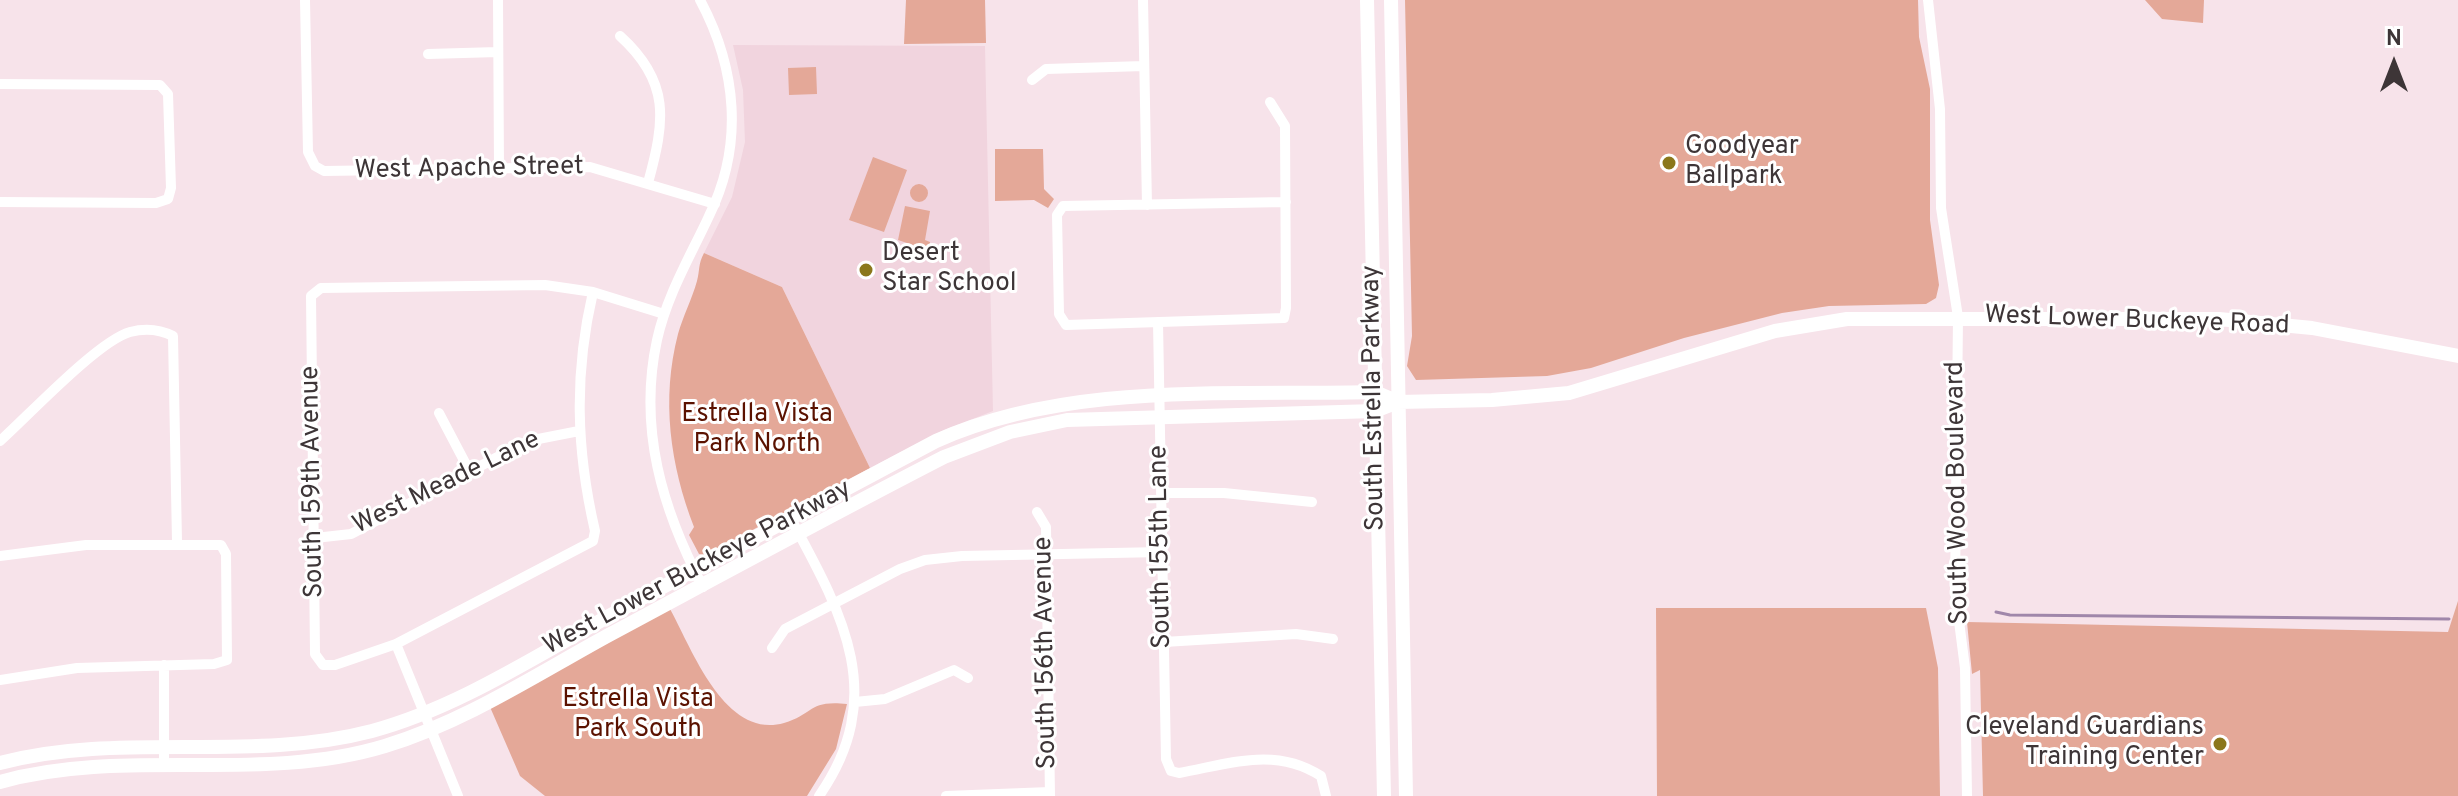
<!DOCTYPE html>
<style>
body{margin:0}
#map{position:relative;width:2458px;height:796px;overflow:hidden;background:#f7e3ea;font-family:Overpass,sans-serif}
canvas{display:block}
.north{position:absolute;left:2354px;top:24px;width:80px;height:80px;-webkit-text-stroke:6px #fff;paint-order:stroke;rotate:0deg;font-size:22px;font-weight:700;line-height:32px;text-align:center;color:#3d3537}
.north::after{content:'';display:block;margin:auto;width:28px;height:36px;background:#3d3537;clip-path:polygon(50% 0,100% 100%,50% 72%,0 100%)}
</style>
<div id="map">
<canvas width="2458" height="796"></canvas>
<div class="north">N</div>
</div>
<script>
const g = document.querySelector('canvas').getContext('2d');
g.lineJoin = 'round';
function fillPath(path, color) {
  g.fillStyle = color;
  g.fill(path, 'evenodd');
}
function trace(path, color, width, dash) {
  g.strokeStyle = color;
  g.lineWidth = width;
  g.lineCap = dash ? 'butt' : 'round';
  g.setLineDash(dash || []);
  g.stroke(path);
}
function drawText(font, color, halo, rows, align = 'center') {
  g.font = font + ' Overpass,sans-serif';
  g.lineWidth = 6;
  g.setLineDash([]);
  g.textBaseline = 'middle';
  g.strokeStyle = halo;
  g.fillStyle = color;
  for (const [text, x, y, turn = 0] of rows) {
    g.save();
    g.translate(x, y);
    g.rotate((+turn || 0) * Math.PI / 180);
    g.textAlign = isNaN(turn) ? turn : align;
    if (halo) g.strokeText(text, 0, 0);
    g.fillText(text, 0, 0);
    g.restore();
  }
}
fillPath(new Path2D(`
 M733,45L985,46L993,411L942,431L870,468L782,287L704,253L732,197L745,142L743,90Z`), '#f1d4de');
fillPath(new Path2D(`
 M906,0H985L986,43L904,44Z
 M1405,0H1918L1919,37L1930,89V220L1939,285L1936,298L1926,304L1829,306L1782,313L1684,338L1591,368L1547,376L1416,380L1407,366L1412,336Z
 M2145,0H2204L2203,23L2162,19Z
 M816,67L817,94L789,95L788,68Z
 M995,149H1043L1044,189L1054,199L1048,208L1034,200L995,201Z
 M873,157L907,170L884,232L849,220Z
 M910 193a9 9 0 1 1 18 0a9 9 0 1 1-18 0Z
 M905,206L930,211L925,240L930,242V255H913V245L898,240Z
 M704,253L782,287L870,468L705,555L699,554L689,535L694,527C670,465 661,399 678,334C683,316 692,299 697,281C700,270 698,264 704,253Z
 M2458,601V796H1983L1980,670L1972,674L1967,622L2448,632Z
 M1656,608H1926L1938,668L1940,796H1657Z
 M670,609C692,649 725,740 784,723C815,714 807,700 847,704L836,749L807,796H545L520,776L490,707Z`), '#e4a898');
trace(new Path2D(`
 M1996,612L2010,615L2449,619`), '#a087aa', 3);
trace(new Path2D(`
 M305,0L308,152L315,166L324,171L590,167L715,204
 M498,0L499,167
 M700,0C737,69 744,145 709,216C690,257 667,295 657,340C638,428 662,509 703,587
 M1143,0L1147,205
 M1928,0L1940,109L1941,208L1958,317L1955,590L1965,668L1967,796
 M620,36C671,82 665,121 648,183
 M428,54L498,52
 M1032,80L1046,69L1144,66
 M0,84L160,85L168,94L171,188L168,199L156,203L0,202
 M1270,102L1285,126L1286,308L1284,318L1066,325L1059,314L1057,215L1063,206L1286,202
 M593,292C574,374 576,449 595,531L593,541L396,644L335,665H323L315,654L311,296L321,288L545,285L593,292L664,314
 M1158,322L1166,759L1171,771L1179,773C1229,764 1275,746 1321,776L1326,796
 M439,413L470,472
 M0,441C28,416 98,341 130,332C145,328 159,329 173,336L177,542
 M1161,493H1224L1312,502
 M1037,512L1046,527L1050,796
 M791,519C842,613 889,696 819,796
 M315,538L351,534L528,441L579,431
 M0,556L86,545H221L226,554L227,660L214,664L77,668L0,680
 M1164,642L1296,634L1333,639
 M396,644L458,796
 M772,648L785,629L900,569L925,560L962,556L1162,552
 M164,665V765
 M855,702L885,699L954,670L968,678
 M946,796L1050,792`), '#fff', 10);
trace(new Path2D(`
 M1367,0L1384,796
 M1391,0L1406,796
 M0,763C121,731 250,763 372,731C457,708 534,657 611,615C719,556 827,499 936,441C1070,381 1230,396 1375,392L1398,402
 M0,782C125,747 260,784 385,746C464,722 534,676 607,636C719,576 831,515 944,457L1010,432L1067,420L1375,411L1398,402L1492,400L1569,393L1775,331L1847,319H2219L2312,328L2458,356`), '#fff', 14);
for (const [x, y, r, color] of [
 [1669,163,8,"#8b771b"],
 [866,270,8,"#8b771b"],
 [2220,744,8,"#8b771b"]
]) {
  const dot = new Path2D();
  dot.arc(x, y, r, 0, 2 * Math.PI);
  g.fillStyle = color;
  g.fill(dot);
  trace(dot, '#fff', 3);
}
drawText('26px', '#3d3537', '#fff', [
 ["Goodyear",1685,148],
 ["Ballpark",1685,178],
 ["Desert",882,255],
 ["Star School",882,285],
 ["Cleveland Guardians",2204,729,"right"],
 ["Training Center",2204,759,"right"]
], 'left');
drawText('26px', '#3d3537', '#fff', [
 ["West Apache Street",469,170,-1],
 ["West Lower Buckeye Road",2137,322,2],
 ["South Estrella Parkway",1375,398,-91],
 ["South 159th Avenue",314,482,-91],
 ["West Meade Lane",447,484,-26],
 ["South Wood Boulevard",1959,493,-91],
 ["South 155th Lane",1162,547,-91],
 ["West Lower Buckeye Parkway",698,569,-28],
 ["South 156th Avenue",1047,653,-91]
]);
drawText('26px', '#5b1200', '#fff', [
 ["Estrella Vista",757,416],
 ["Park North",757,446],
 ["Estrella Vista",638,701],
 ["Park South",638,731]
]);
</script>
